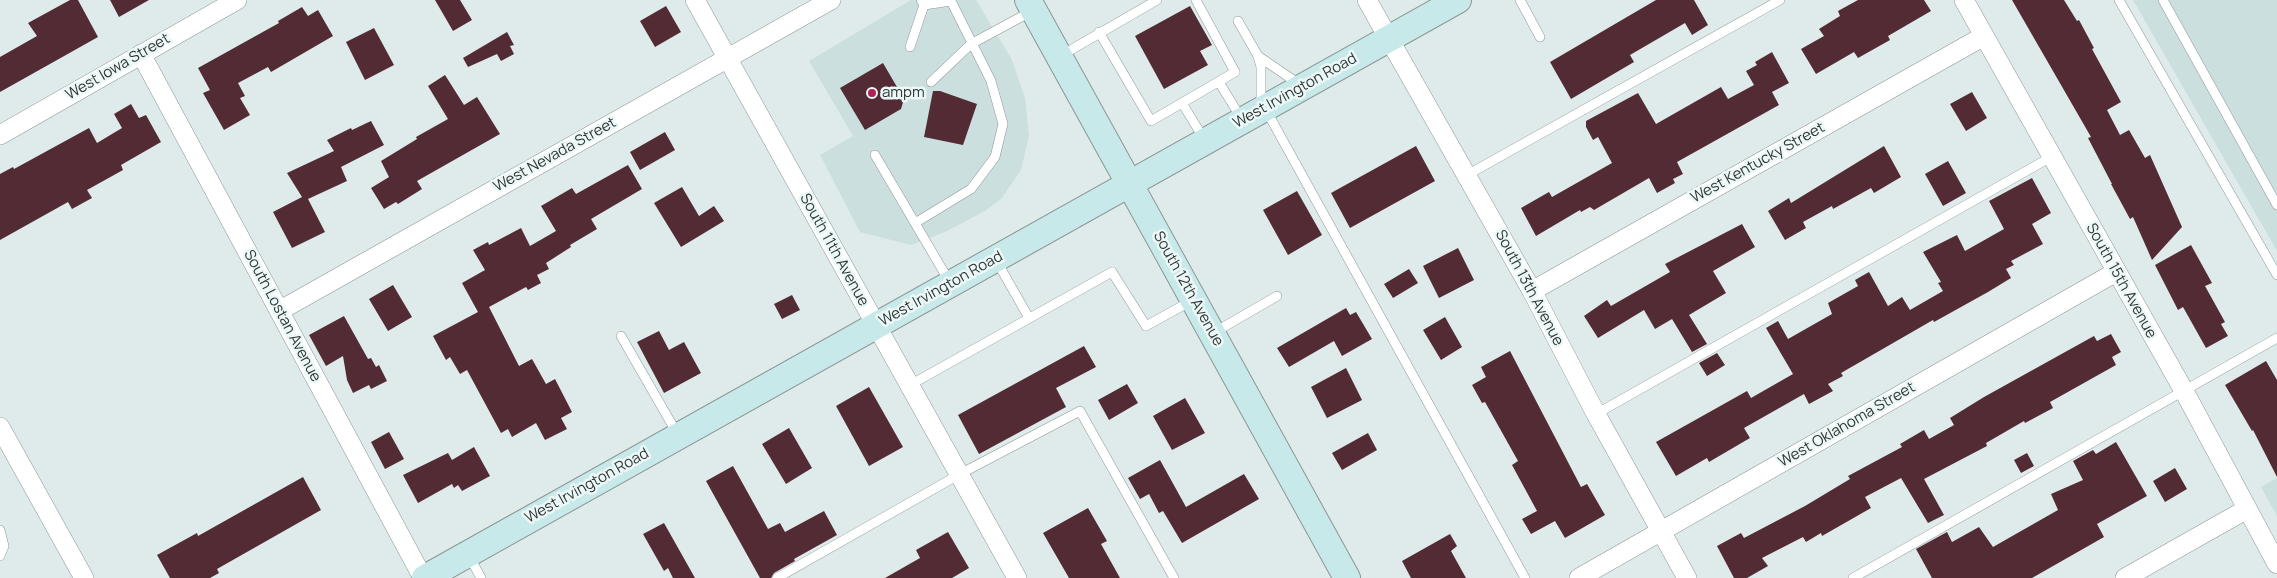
<!DOCTYPE html>
<style>
body{margin:0}
canvas{display:block;background:#dfebea}
</style>
<canvas width="2277" height="578"></canvas>
<script>
const g = document.querySelector('canvas').getContext('2d');
g.lineJoin = 'round';
function fillPath(path, color) {
  g.fillStyle = color;
  g.fill(path, 'evenodd');
}
function trace(path, color, width, dash) {
  g.strokeStyle = color;
  g.lineWidth = width;
  g.lineCap = dash ? 'butt' : 'round';
  g.setLineDash(dash || []);
  g.stroke(path);
}
function drawText(font, color, halo, rows, align = 'center') {
  g.font = font + ' Manrope,sans-serif';
  g.lineWidth = 5;
  g.setLineDash([]);
  g.textBaseline = 'middle';
  g.strokeStyle = halo;
  g.fillStyle = color;
  for (const [text, x, y, turn = 0] of rows) {
    g.save();
    g.translate(x, y);
    g.rotate((+turn || 0) * Math.PI / 180);
    g.textAlign = isNaN(turn) ? turn : align;
    if (halo) g.strokeText(text, 0, 0);
    g.fillText(text, 0, 0);
    g.restore();
  }
}
fillPath(new Path2D(`
 M911,0H976L1012,60L1025,98L1029,136L1021,170L1002,198L985,211L947,231L911,245L860,232L820,155L853,136L809,61Z
 M2133,0H2277V251Z
 M2277,478V516L2261,487Z`), '#cbdfde');
fillPath(new Path2D(`
 M70,0H78L98,37L0,92V57L37,36L28,23Z
 M110,0H149L119,17Z
 M435,0H460L472,20L453,31Z
 M1656,0H1694L1708,25L1692,35L1685,23L1630,55L1634,62L1571,99L1550,62Z
 M1858,0H1924L1931,11L1888,36L1890,40L1858,58L1854,52L1816,74L1801,49L1824,36L1819,29L1840,16L1838,11Z
 M2012,0H2064L2077,21L2079,20L2094,48L2092,49L2121,102L2107,110L2120,135L2129,130L2145,158L2150,155L2182,227L2152,260L2133,217L2130,219L2111,184H2112L2088,138L2091,137Z
 M666,6L681,32L655,47L640,21Z
 M1190,6L1212,45L1200,51L1208,65L1164,89L1135,36Z
 M302,7L308,16L318,10L333,36L271,72L268,67L238,83L245,96L240,98L250,115L224,130L203,93L210,90L198,68L279,23L278,21Z
 M374,28L394,65L365,80L346,42Z
 M507,32L514,45L510,46L514,54L501,61L497,54L468,67L463,58Z
 M1772,52L1789,83L1772,92L1779,105L1677,162L1683,174L1673,179L1675,183L1657,193L1649,178L1594,210L1590,207L1581,212L1580,210L1536,236L1521,208L1549,192L1552,197L1612,163L1598,137L1593,140L1586,127V121L1638,93L1656,124L1721,87L1728,99L1754,85L1746,71L1757,65L1755,62Z
 M883,63L904,99L901,109L865,130L840,88Z
 M445,75L464,105L477,97L500,134L417,181L422,189L398,204L396,202L384,209L371,188L389,177L381,161L417,139L416,137L448,119L428,86Z
 M933,91H940L977,104L963,145L924,137Z
 M1972,92L1987,118L1966,131L1950,104Z
 M131,104L139,118L146,115L161,142L121,165L123,170L87,190L92,198L72,209L68,202L0,240V174L13,167L14,169L89,128L97,143L122,128L114,114Z
 M371,121L384,145L341,167L347,181L308,199L325,232L292,248L273,212L302,197L287,173L334,151L327,140L351,128L352,130Z
 M665,132L675,150L640,170L630,152Z
 M1416,146L1435,181L1350,228L1331,193Z
 M1884,146L1901,177L1874,193L1871,188L1833,209L1832,206L1803,222L1806,228L1785,240L1768,211L1789,198L1791,203Z
 M1948,161L1966,193L1943,206L1925,174Z
 M628,165L642,189L591,219L597,229L570,245L571,247L546,263L549,269L537,275L541,283L528,290L526,287L489,307L519,366L532,359L546,384L555,379L572,412L561,418L567,429L545,440L536,423L512,437L508,429L501,433L467,370L460,374L450,357L446,360L433,336L478,312L462,283L485,270L473,250L488,242L489,245L521,228L530,246L556,231L541,206L572,188L576,194Z
 M2032,178L2051,213L2032,224L2043,244L2011,261L2014,265L2006,269L2011,278L1988,292L1934,322L1933,320L1841,373L1843,376L1828,384L1833,391L1809,404L1804,394L1744,428L1750,438L1709,462L1707,458L1676,476L1656,442L1747,391L1751,398L1793,374L1766,328L1778,321L1788,339L1832,314L1828,303L1858,286L1855,280L1869,272L1888,306L1902,297L1910,310L1943,291L1938,283L1941,282L1923,252L1957,235L1965,251L2004,229L1989,201Z
 M682,187L699,216L714,206L724,221L681,247L654,203Z
 M1297,191L1322,235L1288,255L1263,210Z
 M1742,224L1755,247L1713,271L1726,293L1689,315L1707,344L1692,352L1672,319L1655,329L1644,310L1598,338L1584,316L1607,300L1611,306L1670,272L1665,264Z
 M2191,245L2212,283L2205,286L2225,322L2221,324L2228,336L2206,348L2183,307L2178,310L2155,265Z
 M1458,248L1474,280L1439,298L1423,266Z
 M1409,269L1418,283L1393,298L1384,284Z
 M393,285L412,317L388,331L369,299Z
 M792,295L800,310L782,319L774,304Z
 M1346,308L1350,315L1356,312L1372,339L1342,356L1334,341L1289,367L1277,348Z
 M344,316L368,359L371,358L376,367L379,365L387,381L371,389L369,385L353,393L347,380L343,356L326,366L309,335Z
 M1445,317L1462,347L1441,360L1423,330Z
 M659,331L669,350L684,342L701,373L664,393L637,342Z
 M2111,334L2121,352L2112,357L2116,365L2050,402L2053,408L2025,423L2024,421L1986,443L1987,446L1924,479L1944,515L1928,523L1901,478L1865,497L1871,508L1822,536L1821,533L1806,542L1803,537L1762,558L1768,566L1747,578H1734L1717,546L1741,533L1744,538L1805,506L1850,479L1848,476L1902,447L1900,444L1924,430L1929,439L1954,425L1950,418L1984,397L2094,336L2097,341Z
 M1084,346L1096,367L1056,388L1066,407L979,454L958,415Z
 M1510,351L1581,487L1587,484L1605,515L1565,538L1555,521L1531,534L1522,519L1537,511L1512,465L1518,461L1485,402L1482,403L1472,385L1486,377L1481,367Z
 M1717,353L1725,365L1707,376L1699,363Z
 M2266,361L2277,380V477L2253,430L2252,431L2225,385Z
 M1346,368L1362,400L1327,418L1311,387Z
 M1127,384L1138,403L1109,420L1098,400Z
 M869,387L903,447L869,466L836,406Z
 M1185,398L1205,433L1172,450L1153,416Z
 M789,428L812,468L786,484L762,444Z
 M389,432L404,459L385,469L371,442Z
 M1368,433L1377,450L1342,470L1332,453Z
 M2116,442L2147,496L2097,524L2104,537L2032,578H1932L1916,549L1947,532L1952,542L1979,527L1993,547L2058,510L2051,494L2083,480L2073,461L2093,450L2096,454Z
 M474,447L490,476L462,491L458,485L454,488L452,484L418,503L403,475L448,453L452,460Z
 M2027,453L2034,466L2021,473L2014,460Z
 M1160,460L1186,507L1244,474L1259,499L1182,543L1163,511L1159,513L1149,494L1140,499L1128,478Z
 M733,466L768,529L780,523L785,532L824,511L837,535L794,559L795,561L774,573L771,578H760L706,481Z
 M2175,468L2187,489L2165,502L2153,481Z
 M303,477L321,510L217,569L219,573L210,578H170L157,555L197,533L198,536Z
 M1088,508L1107,541L1101,544L1120,578H1069L1043,533Z
 M664,523L695,578H673L668,568L664,571L643,534Z
 M948,532L969,568L952,578H885L920,558L916,550Z
 M1450,534L1457,546L1451,551L1466,578H1411L1402,561Z`), '#522b34');
const service = new Path2D(`
 M1520,0L1540,37
 M2119,0L2277,275
 M2163,0L2277,205
 M1238,21L1258,56L1261,67V107
 M1099,32L1151,121L1235,72L1196,0
 M910,47L924,5L921,0
 M1062,55L1157,0
 M1258,56L1299,84
 M931,82L971,44L1032,11
 M1219,82L1241,118
 M1182,103L1204,139
 M1266,110L1525,578
 M875,155L949,281
 M1467,175L1780,0
 M915,223L971,189L995,157L1003,124L991,81L951,1L924,5
 M996,260L1029,318
 M1215,332L1277,296
 M621,336L678,435
 M910,385L1112,272L1146,326L1191,301
 M1596,414L2051,157
 M0,530L4,546L0,556
 M469,556L481,578
 M777,578L960,474L1080,411L1174,578
 M1853,578L2277,338`);
const minor = new Path2D(`
 M695,0L1017,578
 M1367,0L1532,291L1596,414L1687,578
 M1964,0L2184,391L2277,564
 M141,54L423,578
 M0,135L237,0
 M1532,291L1984,36
 M279,311L831,0
 M0,427L84,578
 M1579,578L2116,272
 M2125,578L2247,509`);
const secondary = new Path2D(`
 M1028,0L1347,578
 M425,578L1458,0`);
trace(service, '#8c9696', 10);
trace(minor, '#8c9696', 20);
trace(secondary, '#8c9696', 28);
trace(service, '#fff', 9);
trace(minor, '#fff', 19);
trace(secondary, '#c8e9e9', 26);
for (const [x, y, r, color] of [
 [872,93,5,"#b12155"]
]) {
  const dot = new Path2D();
  dot.arc(x, y, r, 0, 2 * Math.PI);
  g.fillStyle = color;
  g.fill(dot);
  trace(dot, '#ecf8f8', 2);
}
drawText('15px', '#313635', '#ecf8f8', [
 ["West Iowa Street",118,67,-30],
 ["West Irvington Road",1295,91,-29],
 ["West Nevada Street",555,155,-29],
 ["West Kentucky Street",1758,163,-29],
 ["South 11th Avenue",834,250,61],
 ["South 15th Avenue",2121,281,61],
 ["South 13th Avenue",1529,288,62],
 ["West Irvington Road",941,289,-29],
 ["South 12th Avenue",1188,289,61],
 ["South Lostan Avenue",282,316,62],
 ["West Oklahoma Street",1847,425,-30],
 ["West Irvington Road",587,486,-29]
]);
drawText('15px', '#313635', '#ecf8f8', [
 ["ampm",882,93]
], 'left');
</script>
